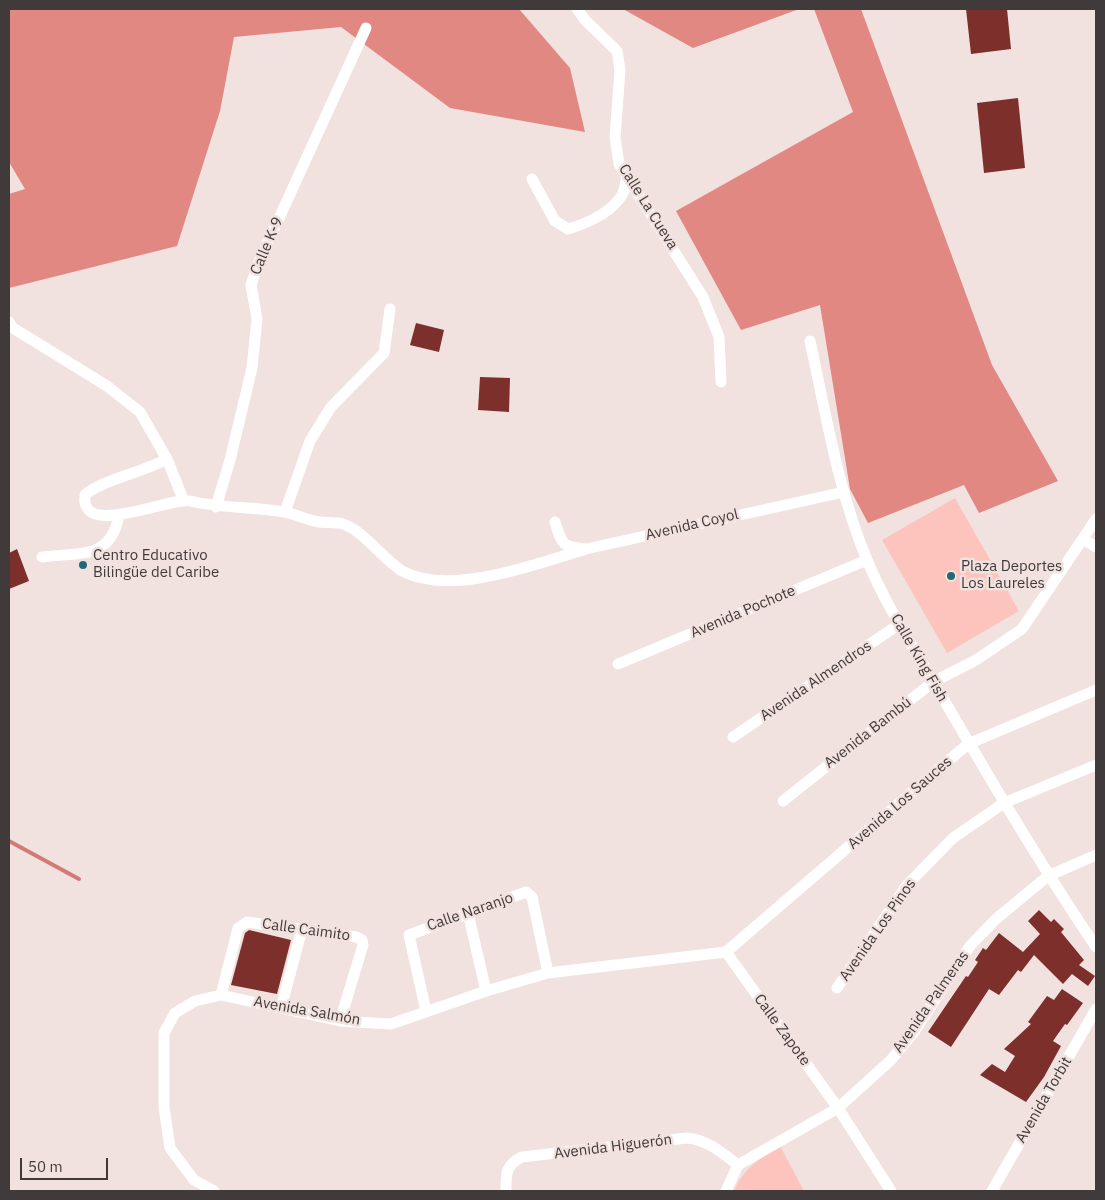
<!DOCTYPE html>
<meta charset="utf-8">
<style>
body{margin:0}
#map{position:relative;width:1105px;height:1200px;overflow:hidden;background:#f1e1df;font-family:"IBM Plex Sans",sans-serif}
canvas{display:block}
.frame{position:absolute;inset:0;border:10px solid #413a3a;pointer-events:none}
.scale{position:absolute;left:20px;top:1158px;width:88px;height:22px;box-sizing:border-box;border:2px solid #413a3a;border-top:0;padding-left:6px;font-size:15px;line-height:18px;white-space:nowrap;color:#413a3a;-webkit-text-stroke:4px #f1e1df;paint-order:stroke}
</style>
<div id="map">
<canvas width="1105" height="1200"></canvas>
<div class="frame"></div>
<div class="scale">50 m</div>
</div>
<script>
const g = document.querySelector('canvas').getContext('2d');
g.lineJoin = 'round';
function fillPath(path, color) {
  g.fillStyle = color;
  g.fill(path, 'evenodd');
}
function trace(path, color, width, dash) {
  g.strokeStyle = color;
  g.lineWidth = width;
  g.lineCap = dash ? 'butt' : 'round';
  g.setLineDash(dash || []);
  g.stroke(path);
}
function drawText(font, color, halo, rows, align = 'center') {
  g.font = font + ' "IBM Plex Sans",sans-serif';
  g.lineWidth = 5;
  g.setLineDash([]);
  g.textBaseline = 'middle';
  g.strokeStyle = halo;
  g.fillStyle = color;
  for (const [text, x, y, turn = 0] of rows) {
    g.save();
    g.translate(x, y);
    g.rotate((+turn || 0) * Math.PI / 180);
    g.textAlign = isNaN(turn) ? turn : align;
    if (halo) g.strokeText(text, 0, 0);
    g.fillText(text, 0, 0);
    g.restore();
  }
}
fillPath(new Path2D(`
 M955,498L1019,611L947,653L882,540Z
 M780,1146L804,1191H734C743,1169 760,1158 780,1146Z`), '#fdc4be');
fillPath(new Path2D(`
 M9,9H519L570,68L585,132L450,108L341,27L234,37L220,111L177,246L9,288V194L25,189L9,162Z
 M623,9H799L693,48Z
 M814,9H861L992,365L1058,481L979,513L964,485L868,523L850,489L820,305L741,330L676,211L853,112Z`), '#e08881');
trace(new Path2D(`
 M9,841L79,879`), '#d27b74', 4);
fillPath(new Path2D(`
 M966,9H1007L1011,49L971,54Z
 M1018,98L1025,168L984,173L977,103Z
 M416,323L444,330L439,352L410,345Z
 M480,377L510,378L509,412L478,410Z
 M17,549L29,581L9,589V553Z
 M1039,910L1051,922L1054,919L1064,929L1061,932L1084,960L1079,965L1095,976L1088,986L1072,974L1063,984L1034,955L1021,972L1018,970L999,995L989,989L951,1047L928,1032L966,976L968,977L978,962L975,960L983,948L986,950L999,933L1023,952L1040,934L1028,921Z
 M249,930L291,940L277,994L231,985L245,933Z
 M1062,989L1083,1003L1067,1025L1065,1024L1053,1041L1061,1046L1044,1077L1026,1102L980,1075L992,1064L1005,1072L1015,1056L1004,1049L1031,1024L1028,1022L1047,996L1054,1000Z`), '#7d2f2c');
trace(new Path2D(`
 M577,9L585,20L617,51L620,70L615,137L619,164L703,297L719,337L721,382
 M532,179L555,221L568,229C588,223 611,213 622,195C625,190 626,181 627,175
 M9,322L13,328L107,386L140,412L167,459L183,499
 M810,341C826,414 838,491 867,560C885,603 910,642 934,683C986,772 1038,861 1096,947
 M167,459C146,471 97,482 85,495C79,540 171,496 190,501C221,508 252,507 284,512C296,514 308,521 320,522C327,523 336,522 343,524C363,530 384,560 402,571C450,597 537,564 586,549
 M216,507L230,460L252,368L257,319L251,285L258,264L366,28
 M285,512L310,441L331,407L384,353L390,309
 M555,522C562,545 562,547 586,549L844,492
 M1083,539L1096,547
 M42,557C80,552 111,560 119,515
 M618,664L867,560
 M733,737L898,625
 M783,801L933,682L976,660L1022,629L1096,519
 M468,913L486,991
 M726,952L968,744L1096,690
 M726,952L838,1108L891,1191
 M837,988L907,885L953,838L1004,803L1096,765
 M221,995L238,928L247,922L356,937L362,940L363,945L340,1021
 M281,1008L302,929
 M426,1011L409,935L526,892L532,897L548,973
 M214,1191L194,1180L170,1148L164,1107V1033L175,1013L195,1001L221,995L340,1021L391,1024L486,991L548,973L726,952
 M506,1191C506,1175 505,1165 522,1157L687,1138C708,1140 722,1153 738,1165
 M726,1191L738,1165L838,1108L891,1060L914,1032L970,946L996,919L1048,876L1096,855
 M992,1191L1096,1009`), '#fff', 11);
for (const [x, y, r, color] of [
 [83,565,5,"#206b73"],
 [951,576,5,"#206b73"]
]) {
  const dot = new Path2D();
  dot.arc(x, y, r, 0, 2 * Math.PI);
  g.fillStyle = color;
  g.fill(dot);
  trace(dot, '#f1e1df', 2);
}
drawText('15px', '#413a3a', '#f1e1df', [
 ["Calle La Cueva",648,207,58],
 ["Calle K-9",267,246,-67],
 ["Avenida Coyol",692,525,-13],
 ["Avenida Pochote",743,612,-23],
 ["Calle King Fish",919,658,60],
 ["Avenida Almendros",816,681,-34],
 ["Avenida Bambú",868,733,-38],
 ["Avenida Los Sauces",900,803,-41],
 ["Calle Naranjo",470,912,-19],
 ["Calle Caimito",306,930,8],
 ["Avenida Los Pinos",878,930,-55],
 ["Avenida Palmeras",931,1002,-55],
 ["Avenida Salmón",307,1011,10],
 ["Calle Zapote",782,1030,54],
 ["Avenida Torbit",1044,1100,-60],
 ["Avenida Higuerón",613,1147,-7]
]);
drawText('15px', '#413a3a', '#f1e1df', [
 ["Centro Educativo",93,556],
 ["Bilingüe del Caribe",93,573],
 ["Plaza Deportes",961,567],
 ["Los Laureles",961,584]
], 'left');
</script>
